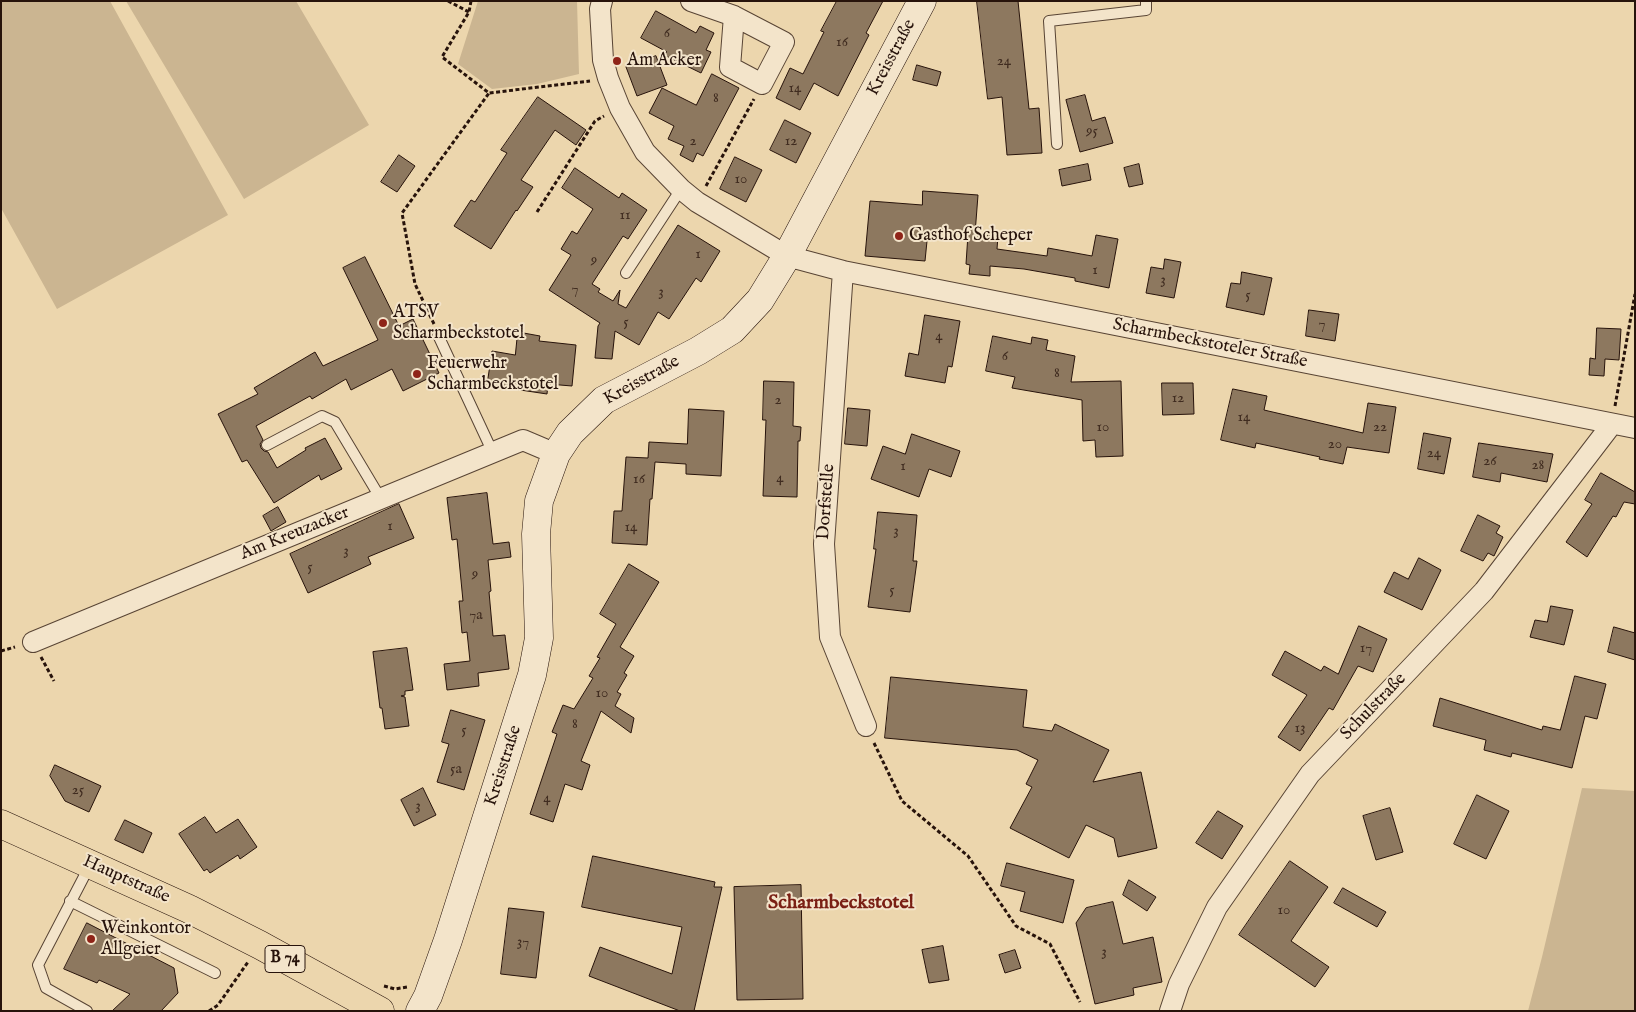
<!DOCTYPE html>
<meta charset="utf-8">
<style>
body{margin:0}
#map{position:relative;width:1636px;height:1012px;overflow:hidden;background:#ecd6ad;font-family:"IM FELL English",serif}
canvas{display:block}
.frame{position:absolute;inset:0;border:2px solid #27130b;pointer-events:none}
</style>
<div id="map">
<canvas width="1636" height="1012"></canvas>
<div class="frame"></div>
</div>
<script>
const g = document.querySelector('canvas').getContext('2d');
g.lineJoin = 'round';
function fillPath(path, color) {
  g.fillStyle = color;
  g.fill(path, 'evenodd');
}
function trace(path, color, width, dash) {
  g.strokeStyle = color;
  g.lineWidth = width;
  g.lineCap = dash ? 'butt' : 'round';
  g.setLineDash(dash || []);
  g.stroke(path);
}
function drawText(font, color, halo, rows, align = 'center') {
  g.font = font + ' "IM FELL English",serif';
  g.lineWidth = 4;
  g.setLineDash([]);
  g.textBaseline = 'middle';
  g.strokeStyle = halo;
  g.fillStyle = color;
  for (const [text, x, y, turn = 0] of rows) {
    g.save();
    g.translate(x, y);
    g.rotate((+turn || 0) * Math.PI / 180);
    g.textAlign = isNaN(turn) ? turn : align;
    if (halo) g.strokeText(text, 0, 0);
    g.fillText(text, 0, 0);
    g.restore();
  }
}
fillPath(new Path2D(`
 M1,1H110L228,215L57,309L1,208Z
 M126,1H296L369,125L244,199Z
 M478,1H577L579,74L537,84L492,89L458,64Z
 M1582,788L1635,791V1011H1528L1542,957Z`), '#cbb591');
const building = new Path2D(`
 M837,1H883L866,33L869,35L838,96L814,83L800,110L776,98L790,68L803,74L824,32L821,31Z
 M977,1H1018L1029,109L1039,108L1042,153L1007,155L1002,97L988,99Z
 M656,11L696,33L700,26L714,33L706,50L711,52L701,73L662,54L667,52L641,38Z
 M656,56L667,85L637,96L626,67Z
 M917,65L941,72L937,86L913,80Z
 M712,74L739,88L703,156L697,153L693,162L680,155L684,146L668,139L674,126L649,113L662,88L696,105Z
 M1085,95L1092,121L1105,117L1113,143L1080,152L1066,100Z
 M538,97L586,130L576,145L555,130L521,180L533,187L517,211L516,210L491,249L454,226L471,200L475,202L507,153L501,150Z
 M785,120L811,133L796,163L770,150Z
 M399,155L415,166L397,192L381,182Z
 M735,157L762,170L746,202L720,189Z
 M1088,164L1091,180L1062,186L1059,170Z
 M1139,164L1143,184L1129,187L1124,168Z
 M575,168L619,198L622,193L647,210L628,239L623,236L592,284L600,289L598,292L613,301L620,290L618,304L626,308L678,225L720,251L701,282L696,278L669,319L658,312L639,345L615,331L612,359L595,358L598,326L600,323L549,290L571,255L561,249L572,231L577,234L593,209L562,188Z
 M923,191L978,195L975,234L998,236L997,249L1047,256L1048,248L1092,256L1096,235L1118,239L1109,288L1075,281V278L1024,269L990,266V276L969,274L970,265L966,264L968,234L928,231L925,261L865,256L870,201L922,205Z
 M365,257L399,326L413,319L439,373L403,391L392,369L351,390L346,379L312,399L310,396L256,426L263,440L260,444L261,448L264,451L268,452L277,468L306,450L305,448L325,438L342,469L321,480L319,475L274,503L247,460L242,462L218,414L258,394L254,388L315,352L323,366L378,340L343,268Z
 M1165,259L1181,262L1174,298L1146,293L1151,267L1163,269Z
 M1242,272L1272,278L1264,315L1226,307L1231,283L1240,284Z
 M1309,310L1339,314L1335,341L1306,336Z
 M925,315L960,321L952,367L948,366L945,383L905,376L909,353L918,355Z
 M1597,328L1621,329L1619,360L1605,359L1604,376L1589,375L1590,358L1595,359Z
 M518,332L540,336L539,341L576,345L572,386L548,384L547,394L487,385L492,351L515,355Z
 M993,336L1031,344L1032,337L1048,340L1046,350L1075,356L1071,382L1121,381L1123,456L1096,457L1095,440L1083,441L1082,400L1012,388L1015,377L986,371Z
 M764,381L794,382L793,426L801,427L800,441H798L797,497L763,496L766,420H763Z
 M1162,383H1193L1194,414L1163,415Z
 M1233,389L1267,396L1264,410L1363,433L1368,403L1396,407L1389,453L1347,447L1343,464L1319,459L1320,457L1256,443L1255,448L1221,440Z
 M848,408L870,410L867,446L845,444Z
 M689,409L724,411L721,476L686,474V464L655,462L652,499H650L647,545L612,543L614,511H622L626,457L648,458L649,442L687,444Z
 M1424,433L1451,438L1444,474L1418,469Z
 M912,434L960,451L951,477L929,469L919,497L871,479L883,446L905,454Z
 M1479,443L1553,454L1547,482L1501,473L1500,482L1473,477Z
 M1601,473L1635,492V504L1624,502L1616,517L1613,516L1587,557L1566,542L1592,504L1585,500Z
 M487,493L493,544L509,542L511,557L488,560L491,591L489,592L493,636L505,635L509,669L478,673L479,686L447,690L444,664L470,661L467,632L462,633L459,601H463L457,539L452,540L447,498Z
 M399,504L414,538L368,557L371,564L308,593L290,554Z
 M278,507L286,522L271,531L263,516Z
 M878,512L917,515L913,561H917L910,612L868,607L876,549H874Z
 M1478,515L1500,526L1496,533L1503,537L1494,556L1488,553L1483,561L1461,551Z
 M1419,558L1441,570L1422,610L1384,592L1394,572L1408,579Z
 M629,564L659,582L620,647L634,656L624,673L627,675L617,692L621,694L615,706L634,718L631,733L601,711L581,761L590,765L582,790L565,784L553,822L530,814L557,734L552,732L563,705L574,709L593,678L589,676L600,658L597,657L616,624L600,614Z
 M1551,606L1573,610L1564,645L1530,637L1535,620L1547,622Z
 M1359,626L1387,639L1373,672L1358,666L1333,710L1329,708L1300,751L1278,737L1307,695L1272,675L1285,651L1321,671L1324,666L1338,674Z
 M1614,627L1635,633V660L1608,652Z
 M407,648L413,690L405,691V695L401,696L405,697L409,726L385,729L382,708H380L373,652Z
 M1575,676L1606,684L1597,719L1585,716L1572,768L1512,753L1511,757L1484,750L1486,740L1433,726L1440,698L1542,730L1543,726L1560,730Z
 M891,677L1027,690L1023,727L1052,731L1055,724L1109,750L1093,782L1141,772L1157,848L1118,857L1114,838L1086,825L1069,858L1010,828L1032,787L1026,784L1038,760L1017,750L885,738Z
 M451,710L485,720L464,790L437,782L449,744L442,742Z
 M55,765L101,786L89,812L65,801L50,776Z
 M423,788L436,815L414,826L401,800Z
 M1477,795L1509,811L1486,859L1454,844Z
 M1390,808L1403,852L1376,860L1363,816Z
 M1218,811L1243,826L1222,859L1196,843Z
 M205,817L216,833L238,819L257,847L240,859L238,855L210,873L207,869L204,871L179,834Z
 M125,820L152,833L143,853L115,840Z
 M593,856L715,882L714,887H722L694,1011H680L589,976L600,947L672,974L682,927L582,907Z
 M1290,861L1328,887L1291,941L1329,967L1315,987L1239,935Z
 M1007,863L1074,880L1063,923L1020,911L1025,892L1001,886Z
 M1129,880L1156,897L1147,911L1123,895Z
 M801,885L803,999L737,1000L734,887Z
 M1343,888L1386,912L1377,927L1334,903Z
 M1113,902L1123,944L1153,937L1162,982L1133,988L1134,995L1095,1004L1076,923L1086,908Z
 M509,908L544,912L536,978L501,974Z
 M87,923L174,968L178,993L161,1011H112L130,994L99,980L97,983L64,969Z
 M943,946L949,980L929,983L922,950Z
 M1015,950L1021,968L1005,973L999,955Z`);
fillPath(building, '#8d785f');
trace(building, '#27130b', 1);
const lane = new Path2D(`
 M1057,144L1049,21L1146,10V1
 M626,273L681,189
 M438,335L493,453
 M267,445L322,416L335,422L381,499
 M70,901L215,973
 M87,1011L46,988L38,965L90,865`);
const street = new Path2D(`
 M602,1L600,9L603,60L608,78L620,108L645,152L681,189L697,202L787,256L843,271L1635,428
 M691,1L734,16L784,42L762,84L730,67L734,16
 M843,271L824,544L830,637L866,726
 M33,642L523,440L556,454
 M1170,1011L1179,984L1217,907L1310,774L1484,591L1612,424`);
const secondary = new Path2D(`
 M420,1011L428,996L448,940L532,675L539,638L536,534L539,501L556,454L570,433L604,400L698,351L732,330L760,300L787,256L922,1`);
const primary = new Path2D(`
 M1,824L189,909L260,945L380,1011`);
trace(lane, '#584434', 12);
trace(street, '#584434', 22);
trace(secondary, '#27130b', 29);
trace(primary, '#27130b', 29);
trace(new Path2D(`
 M448,1L469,12
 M471,1L469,12L442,57L489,93L590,81
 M706,186L754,99
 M537,212L595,121L604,116
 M434,324L415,284L402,213L489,93
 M1615,406L1635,294
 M1,651L15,647
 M41,657L54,681
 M874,743L902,801L968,856L1016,926L1050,944L1080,1002
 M384,986L395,989L407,987
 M209,1011L218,1005L248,962`), '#27130b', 3, [4, 2.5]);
trace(lane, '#f3e4ca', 10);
trace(street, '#f3e4ca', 20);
trace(secondary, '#f3e4ca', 28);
trace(primary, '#ecd6ad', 28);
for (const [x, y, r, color] of [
 [617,61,5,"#8f2418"],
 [899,236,5,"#8f2418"],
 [383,323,5,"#8f2418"],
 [417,374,5,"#8f2418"],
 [91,939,5,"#8f2418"]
]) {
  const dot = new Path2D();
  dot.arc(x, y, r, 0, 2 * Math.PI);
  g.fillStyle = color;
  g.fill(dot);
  trace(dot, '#f3e4ca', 2);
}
drawText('15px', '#402c20', null, [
 ["6",667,34],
 ["16",842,43],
 ["24",1004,62],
 ["14",795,89],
 ["8",716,99],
 ["95",1092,132],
 ["2",693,142],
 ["12",791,142],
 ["10",741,180],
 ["11",625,216],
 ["1",698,255],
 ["9",594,261],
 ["1",1095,271],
 ["3",1163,281],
 ["7",575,290],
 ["3",661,293],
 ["5",1248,296],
 ["5",626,323],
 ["7",1322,325],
 ["4",939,337],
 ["6",1005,357],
 ["8",1057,374],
 ["12",1178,399],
 ["2",778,401],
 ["14",1244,418],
 ["10",1103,428],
 ["22",1380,428],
 ["20",1335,445],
 ["24",1434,454],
 ["26",1490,462],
 ["28",1538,466],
 ["1",903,467],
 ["4",780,479],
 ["16",639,480],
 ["1",390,527],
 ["14",631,528],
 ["3",896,532],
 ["3",346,552],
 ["5",310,568],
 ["9",475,575],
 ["5",892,591],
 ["7a",476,616],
 ["17",1366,649],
 ["10",602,694],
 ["8",575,725],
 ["13",1300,729],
 ["5",464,731],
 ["5a",456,770],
 ["25",78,791],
 ["4",547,799],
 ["3",418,807],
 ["10",1284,911],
 ["37",523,943],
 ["3",1104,953]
]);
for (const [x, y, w] of [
 [285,959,40]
]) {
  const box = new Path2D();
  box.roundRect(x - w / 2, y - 13.5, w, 27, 4);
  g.fillStyle = '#f3e4ca';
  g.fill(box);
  trace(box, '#27130b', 1);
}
drawText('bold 16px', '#27130b', null, [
 ["B 74",285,959]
]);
drawText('18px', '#27130b', '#f3e4ca', [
 ["Kreisstraße",892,58,-62],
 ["Scharmbeckstoteler Straße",1210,344,11],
 ["Kreisstraße",642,381,-29],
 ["Dorfstelle",827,502,-86],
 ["Am Kreuzacker",295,534,-22],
 ["Schulstraße",1374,707,-46],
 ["Kreisstraße",504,766,-72],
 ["Hauptstraße",126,880,24]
]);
drawText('18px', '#27130b', '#f3e4ca', [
 ["Am Acker",627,61],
 ["Gasthof Scheper",909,236],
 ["ATSV",393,313],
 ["Scharmbeckstotel",393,334],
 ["Feuerwehr",427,364],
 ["Scharmbeckstotel",427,385],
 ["Weinkontor",101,929],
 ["Allgeier",101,950]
], 'left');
drawText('bold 20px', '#7a1f14', '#f3e4ca', [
 ["Scharmbeckstotel",841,904]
]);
</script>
